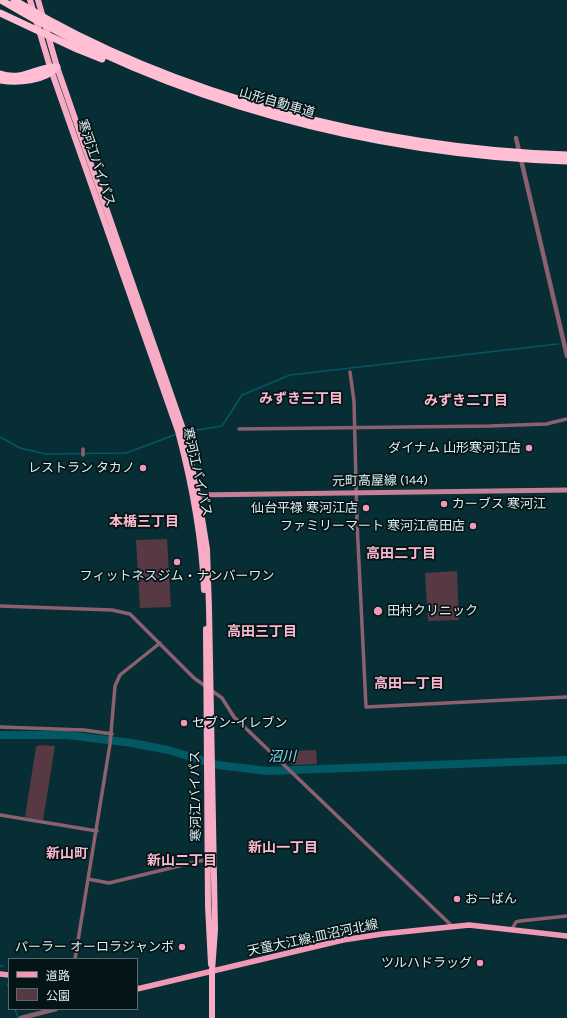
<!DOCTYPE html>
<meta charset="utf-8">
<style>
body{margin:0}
#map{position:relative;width:567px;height:1018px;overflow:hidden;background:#072e34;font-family:Karla,"Noto Sans JP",sans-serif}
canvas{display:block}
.legend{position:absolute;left:8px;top:958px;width:130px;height:52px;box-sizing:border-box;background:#051416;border:1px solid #5a6b6e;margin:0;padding:5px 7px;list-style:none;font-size:12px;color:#daeef1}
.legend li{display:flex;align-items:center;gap:8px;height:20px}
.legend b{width:20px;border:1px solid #5a6b6e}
</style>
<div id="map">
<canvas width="567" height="1018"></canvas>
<ul class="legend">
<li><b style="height:5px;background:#f198b6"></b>道路</li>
<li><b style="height:11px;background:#573943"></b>公園</li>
</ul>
</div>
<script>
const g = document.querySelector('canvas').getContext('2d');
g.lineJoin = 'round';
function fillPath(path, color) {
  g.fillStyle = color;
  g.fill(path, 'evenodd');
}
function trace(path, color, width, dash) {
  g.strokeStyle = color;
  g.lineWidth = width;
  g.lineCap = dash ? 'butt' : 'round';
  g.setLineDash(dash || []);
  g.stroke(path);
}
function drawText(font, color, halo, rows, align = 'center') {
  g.font = font + ' Karla,"Noto Sans JP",sans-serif';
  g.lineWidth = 3.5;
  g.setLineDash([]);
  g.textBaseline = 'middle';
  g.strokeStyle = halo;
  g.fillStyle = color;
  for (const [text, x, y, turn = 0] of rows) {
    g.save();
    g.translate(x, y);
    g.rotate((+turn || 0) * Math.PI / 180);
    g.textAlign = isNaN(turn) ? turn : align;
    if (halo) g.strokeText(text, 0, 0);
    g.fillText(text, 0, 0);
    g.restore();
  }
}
fillPath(new Path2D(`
 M167,539L171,607L140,608L136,540Z
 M457,571L459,620L428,621L425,573Z
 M39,745L55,746L43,820L25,817L36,747Z
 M316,750L317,764L293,765L284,757L290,751Z`), '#573943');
trace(new Path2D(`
 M185,432L222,426L242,395L290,375L558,344
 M0,437L20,448L46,454L126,453L177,434
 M0,966H3
 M7,984L9,988
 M15,1009L18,1018`), '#025863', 1.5);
trace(new Path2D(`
 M0,735H67L132,743L168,750L218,765L267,771L567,760`), '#025863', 8);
trace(new Path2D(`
 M350,372L354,401L357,522L366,707L567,697
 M239,429L490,426L546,424L567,419
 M83,449V455
 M0,606L112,610L130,614L194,678L222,698L234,717L452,926
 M0,727L84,730L112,734
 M0,815L97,831
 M88,879L109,883L208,859
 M512,929L516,922L520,921L567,916
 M75,959L110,744L115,686L120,675L160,643`), '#8c616f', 3.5);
trace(new Path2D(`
 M516,138L567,356
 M21,1018L56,1009`), '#8c616f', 4.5);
trace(new Path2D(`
 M196,495L567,490`), '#c58097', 5);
trace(new Path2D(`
 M0,974L9,975
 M137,989L343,940L382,934L469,925L567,936`), '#f198b6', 5.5);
trace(new Path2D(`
 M30,0L50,67L178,431C192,484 202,536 204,590
 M38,0L57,67L183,429L198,494L207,549L209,608L215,930L212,971V1018
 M206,629L208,906L211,964`), '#f8abc4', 6);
trace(new Path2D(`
 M1,0C171,102 370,154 567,161
 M14,0C174,97 381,149 567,155
 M0,13L77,49L102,59
 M0,74C24,82 37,66 57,67C44,81 18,83 0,80`), '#ffbed3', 7);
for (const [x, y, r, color] of [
 [529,448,4,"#f09ab7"],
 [143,468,4,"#f09ab7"],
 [444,504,4,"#f09ab7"],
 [366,508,4,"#f09ab7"],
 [473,526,4,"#f09ab7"],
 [177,562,4,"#f09ab7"],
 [378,611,5,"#f09ab7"],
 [184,723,4,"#f09ab7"],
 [457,899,4,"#f09ab7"],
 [182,947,4,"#f09ab7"],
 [480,963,4,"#f09ab7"]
]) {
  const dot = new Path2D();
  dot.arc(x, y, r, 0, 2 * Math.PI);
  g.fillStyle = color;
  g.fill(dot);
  trace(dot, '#051416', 1.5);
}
drawText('13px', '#daeef1', '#051416', [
 ["山形自動車道",277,103,16],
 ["寒河江バイパス",96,163,71],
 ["寒河江バイパス",197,472,77],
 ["元町高屋線 (144)",380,481,-1],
 ["寒河江バイパス",196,796,-91],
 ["天童大江線;皿沼河北線",313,938,-12]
]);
drawText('13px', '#daeef1', '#051416', [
 ["ダイナム 山形寒河江店",521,448],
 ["レストラン タカノ",135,468],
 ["カーブス 寒河江",452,504,"left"],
 ["仙台平禄 寒河江店",358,508],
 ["ファミリーマート 寒河江高田店",465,526],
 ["フィットネスジム・ナンバーワン",177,576,"center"],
 ["田村クリニック",387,611,"left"],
 ["セブン-イレブン",192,723,"left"],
 ["おーばん",465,899,"left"],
 ["パーラー オーロラジャンボ",174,947],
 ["ツルハドラッグ",472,963]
], 'right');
drawText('bold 14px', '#f9b7cc', '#051416', [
 ["みずき三丁目",301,399],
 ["みずき二丁目",466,401],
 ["本楯三丁目",144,522],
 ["高田二丁目",401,554],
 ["高田三丁目",262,632],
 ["高田一丁目",409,684],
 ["新山一丁目",283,848],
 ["新山町",67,854],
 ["新山二丁目",182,861]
]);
drawText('italic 14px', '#76e1f3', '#051416', [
 ["沼川",282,757,-1]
]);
</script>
